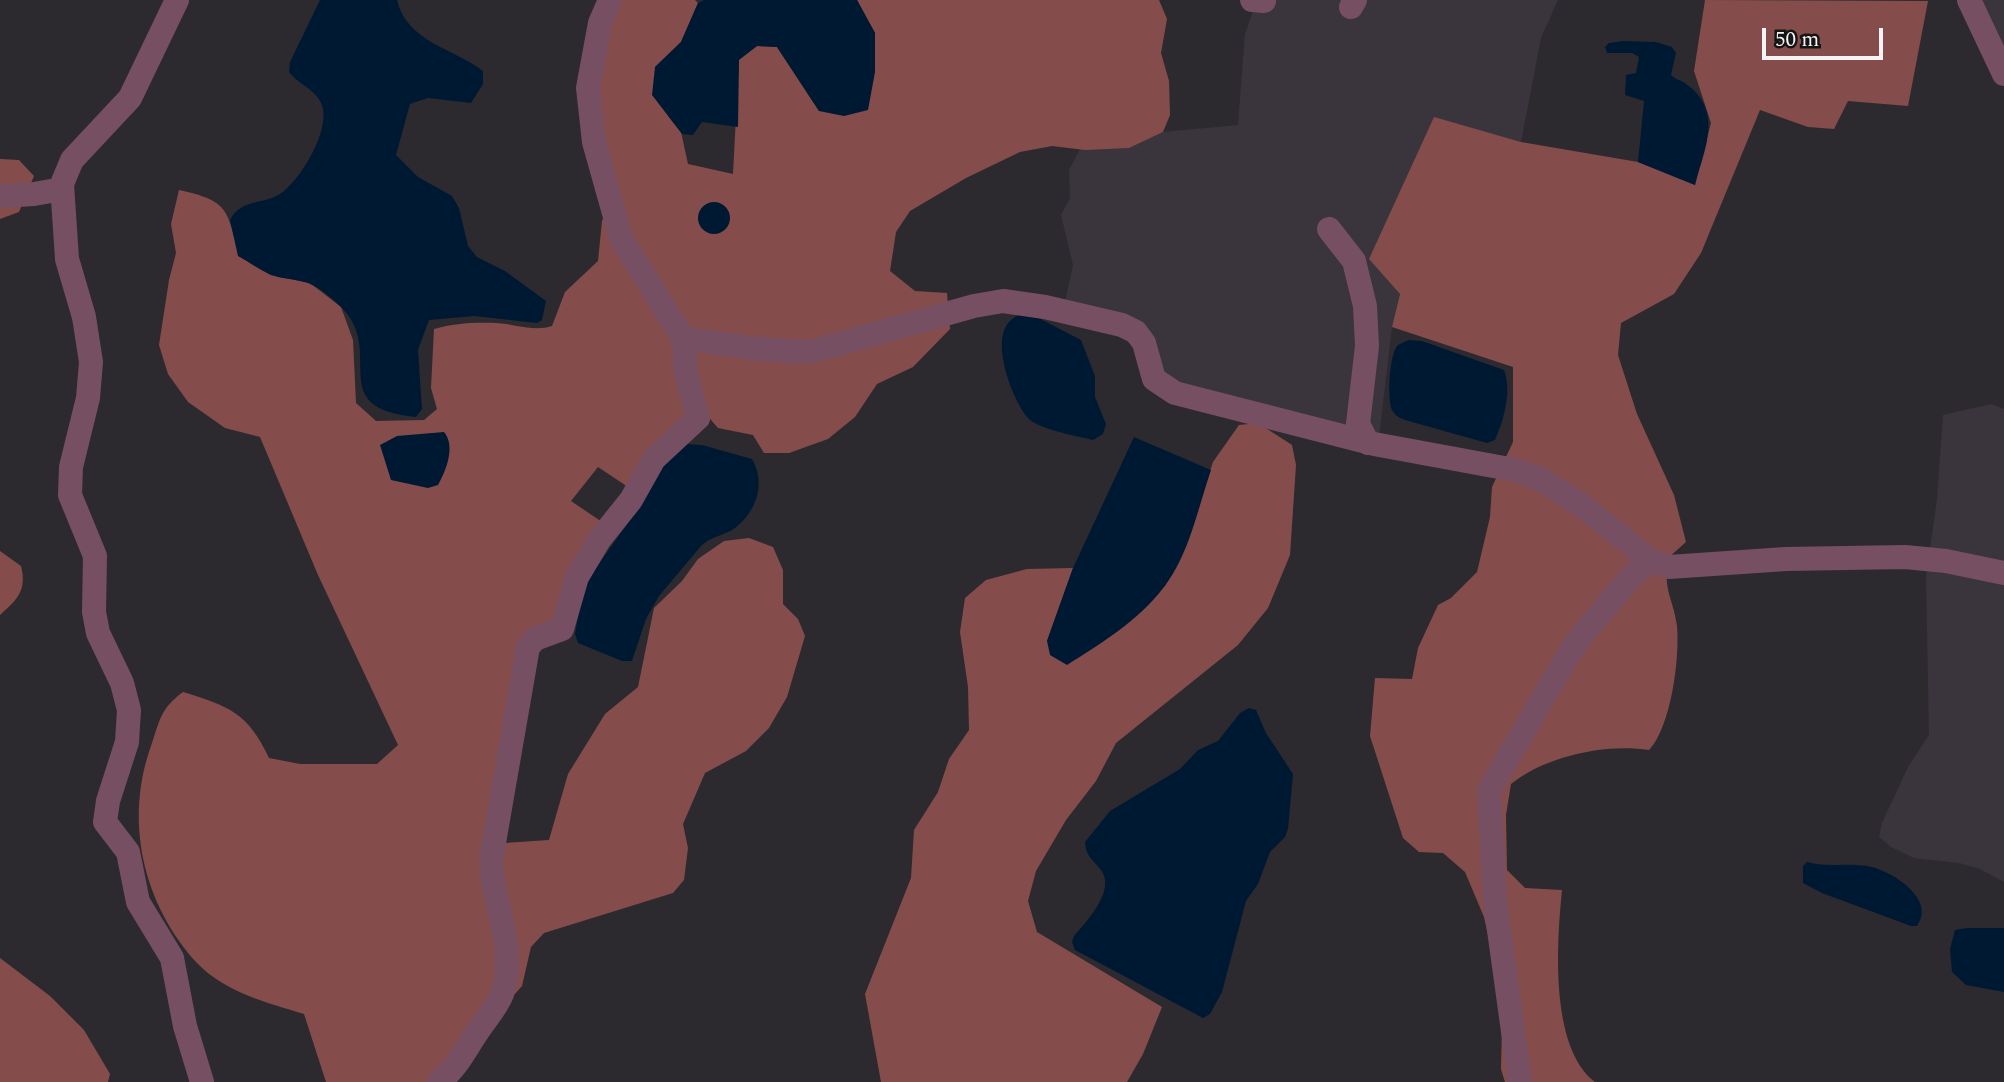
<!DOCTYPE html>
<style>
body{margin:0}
#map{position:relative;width:2004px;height:1082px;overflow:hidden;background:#2d2a2f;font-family:Spectral,serif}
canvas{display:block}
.scale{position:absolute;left:1762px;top:28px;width:121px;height:32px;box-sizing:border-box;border:4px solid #f4f3f5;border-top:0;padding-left:9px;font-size:21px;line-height:24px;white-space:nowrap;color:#f4f3f5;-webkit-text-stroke:5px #151415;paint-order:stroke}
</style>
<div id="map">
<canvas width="2004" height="1082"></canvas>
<div class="scale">50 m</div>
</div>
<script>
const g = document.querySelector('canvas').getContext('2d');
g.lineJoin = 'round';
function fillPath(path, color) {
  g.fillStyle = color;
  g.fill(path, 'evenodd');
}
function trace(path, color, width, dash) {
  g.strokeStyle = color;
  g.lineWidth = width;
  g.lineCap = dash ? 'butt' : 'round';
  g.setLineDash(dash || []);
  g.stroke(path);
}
fillPath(new Path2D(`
 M1260,0H1558L1541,38L1521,142L1434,118L1370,259L1400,294L1392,327L1379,437L1162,379L1152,348L1064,306L1073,265L1061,215L1070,198L1069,170L1080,149L1128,148L1163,132L1238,125L1245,34L1255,6Z
 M1962,0H2004V78Z
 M1991,404L2004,409V882L1980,869L1959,863L1914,858L1891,847L1879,837L1882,823L1908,767L1929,735L1926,577L1937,499L1943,415Z`), '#3a343d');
fillPath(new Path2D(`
 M622,0H695L698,3L681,42L655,67L669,117L681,132L688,164L733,174L739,59L757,46L777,47L819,111L875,33L857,0H1159L1167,19L1161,53L1169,81L1170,115L1163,132L1129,148L1085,150L1052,146L1020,152L966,178L910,211L896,232L890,271L915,291L947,293L950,329L913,367L877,384L855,417L828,439L789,453H764L753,435L718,428L705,413L631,489L598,467L571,501L605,524L558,617L534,632L489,844L549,840L568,774L605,714L638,687L654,608L682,581L698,559L724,541L749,538L773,547L783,570V604L798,619L805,636L787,697L769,728L746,751L705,773L683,824L688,848L684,880L673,893L544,933L531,947L522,986L450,1067L427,1082H326L304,1014C268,1003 225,992 198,964C143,905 124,821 151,746C160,720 160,709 183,692C229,706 248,713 269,758L300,764H377L398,745L318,575L260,437L225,428L188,402L168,374L159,345L169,280L176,253L171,224L179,190C229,201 227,209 239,256L271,275L310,283L341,307L353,340L356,403L376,421L424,420L437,409L431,388L434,329C455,323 475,322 496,323C515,324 534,332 552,326L565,292L598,261L602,221L616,181L599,127L597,72L613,14Z
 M1705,0L1928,1L1908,106L1848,101L1834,129L1808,127L1760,110L1701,253L1674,294L1621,323L1618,355L1637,414L1674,495L1686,542L1668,558C1663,592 1673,597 1677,626C1680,658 1671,727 1649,750C1607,743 1545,756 1511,784L1506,815L1507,870L1525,888L1562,890C1557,940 1549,1047 1595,1082H1505L1501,1069L1502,1025L1497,976L1484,917L1465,872L1443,853L1419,852L1403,838L1370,736L1375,678L1412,679L1418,648L1438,605L1451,598L1477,572L1490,517L1492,487L1513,442V367L1392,327L1400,294L1369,259L1434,117L1521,142L1638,162L1695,185L1711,123L1694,71Z
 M0,159L19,160L34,176L19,212L0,219Z
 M1258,423L1292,445L1296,465L1290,555L1268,608L1238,645L1116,743L1096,781L1066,820L1036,871L1028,901L1037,932L1162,1007L1143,1054L1127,1082H881L865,994L911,878L914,830L938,792L949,759L969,730L968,687L960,632L965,598L986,580L1027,569L1073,568L1047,641L1165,586L1187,541L1213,462L1239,425Z
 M0,551L21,566C27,590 18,599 0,615Z
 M0,958L50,996L84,1030L110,1074L108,1082H0Z`), '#844d4c');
fillPath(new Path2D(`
 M320,0H397C407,42 453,48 483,71V84L471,103L428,98L410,104L396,155L418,177L452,196L459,208L468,246L477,257L505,271L546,301L542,320L537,323L474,316L429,320L418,350L422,409L416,417C323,408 386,353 342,308C334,300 319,287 308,283C296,279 283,279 271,275C260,270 249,262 238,256L230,220C242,197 266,206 284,191C303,176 334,124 320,101C313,88 298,84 289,72L290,62Z
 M704,0H857L875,33V72L868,110L844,116L819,111L777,47L757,46L739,60L738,127L702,122L693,135L682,134L652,95L655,67L681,42L698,3Z
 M1623,41L1656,42L1672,47L1676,53L1671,75C1675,79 1680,80 1685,83C1724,111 1705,147 1695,185L1638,162L1644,101L1625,95L1626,75L1636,73L1639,57L1632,53H1607L1605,47L1609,43Z
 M698 218a16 16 0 1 1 32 0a16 16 0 1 1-32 0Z
 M1029,313L1081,340L1095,376V397L1106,424L1103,434L1093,440C1077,436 1036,429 1027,417C1009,394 980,316 1029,313Z
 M1409,340L1422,341L1504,370C1512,391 1504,420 1495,440L1487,443L1405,420C1400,418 1395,416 1392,410C1387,400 1389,353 1398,345C1401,343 1405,342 1409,340Z
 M444,432C456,446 446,471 438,485L428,488L391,480L380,445L397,436Z
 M1134,437L1211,470C1198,508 1189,555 1164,587C1138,621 1102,643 1067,665L1050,655L1047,641L1073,568Z
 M684,444L702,445L752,459C766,483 757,511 735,528C724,536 711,536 701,546L659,596L646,619L632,661H622L578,643L575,634L581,599L588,579L630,520L659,468Z
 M1249,708L1256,710L1266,733L1293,774L1288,829L1285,837L1270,852L1258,884L1246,901L1222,992L1210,1014L1203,1018L1075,950L1072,942L1074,936C1087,921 1116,890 1101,870C1093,860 1085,855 1085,842L1110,811L1180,769L1198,750L1218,741L1240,713Z
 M1807,862C1829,868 1850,862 1872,867C1895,873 1936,900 1917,926H1911L1822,893L1803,883V866Z
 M1967,928H2004V992L1966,985L1952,972L1950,949L1955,930Z`), '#001932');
trace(new Path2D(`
 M177,0L130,98L72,160L62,184L67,259L84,317L91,362L88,398L71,467L70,495L95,556L94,612L98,633L122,683L129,710L127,742L108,801L105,822L128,852L138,902L172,958L185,1026L202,1082
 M610,0L600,23L588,88L594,142L621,238L683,338L758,349L810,352L974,306L1003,301L1045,307L1122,325L1136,332L1144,343L1154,379L1175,393L1374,444L1515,470L1540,479L1580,504L1650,560L1669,567L1786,559L1905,557L1946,561L2004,573
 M1252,0L1264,1
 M1969,0L2004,74
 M1351,7L1355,0
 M0,196L34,194L62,189
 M1329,229L1354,261L1365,306L1367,346L1358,424L1368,443
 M439,1082C457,1068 465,1050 478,1031C486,1019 497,1007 502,994C518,947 492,906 491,860L528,647L535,639L562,629L577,577L599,540L631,500L654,459L698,418L686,372L683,338
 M1520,1082L1495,901L1489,790L1575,644L1630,578L1650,560`), '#774f63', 24);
</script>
